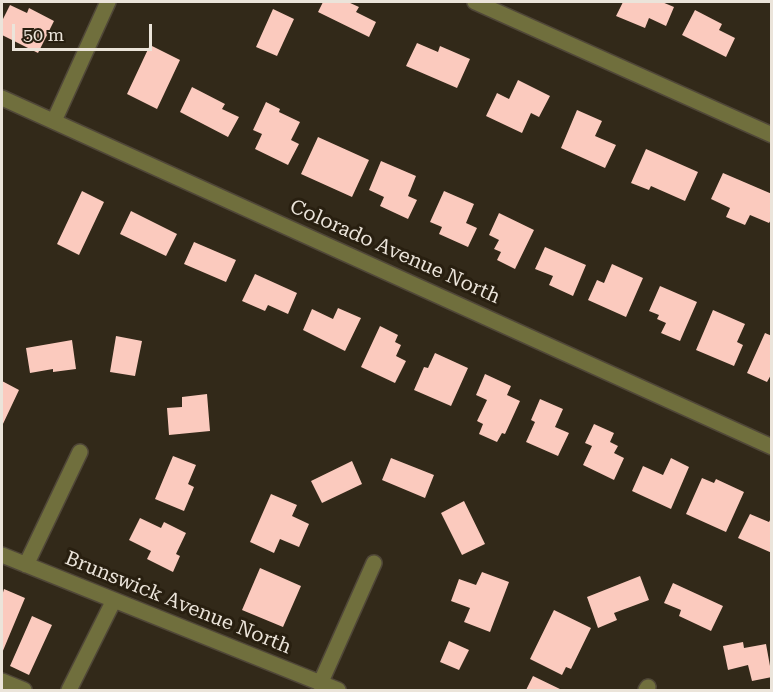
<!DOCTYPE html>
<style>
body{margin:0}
#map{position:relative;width:773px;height:692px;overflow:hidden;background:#322919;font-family:"Roboto Serif",serif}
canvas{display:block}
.frame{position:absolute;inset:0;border:3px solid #ebe4da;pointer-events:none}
.scale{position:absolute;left:12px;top:24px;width:140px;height:27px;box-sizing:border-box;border:3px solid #ebe4da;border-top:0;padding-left:8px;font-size:18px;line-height:21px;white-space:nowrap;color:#ebe4da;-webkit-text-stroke:4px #281f10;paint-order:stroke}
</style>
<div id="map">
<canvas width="773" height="692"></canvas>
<div class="frame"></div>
<div class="scale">50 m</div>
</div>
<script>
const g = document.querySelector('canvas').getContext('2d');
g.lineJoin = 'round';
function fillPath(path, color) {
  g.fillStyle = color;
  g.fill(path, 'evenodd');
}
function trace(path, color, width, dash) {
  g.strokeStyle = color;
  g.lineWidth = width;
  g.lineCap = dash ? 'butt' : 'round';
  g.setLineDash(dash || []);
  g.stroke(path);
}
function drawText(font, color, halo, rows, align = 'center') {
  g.font = font + ' "Roboto Serif",serif';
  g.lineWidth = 6;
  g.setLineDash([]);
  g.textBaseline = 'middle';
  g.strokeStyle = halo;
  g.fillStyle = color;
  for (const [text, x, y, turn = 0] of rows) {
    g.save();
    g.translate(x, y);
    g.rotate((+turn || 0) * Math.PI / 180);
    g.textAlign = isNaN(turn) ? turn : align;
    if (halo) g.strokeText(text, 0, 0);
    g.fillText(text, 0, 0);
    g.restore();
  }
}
fillPath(new Path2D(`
 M323,2H348L359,7L356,12L376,22L369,37L318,12Z
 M623,2H662L674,7L666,26L649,18L645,28L616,16Z
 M10,5L27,13L29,8L54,21L38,53L2,35V21Z
 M273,9L294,19L277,56L256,47Z
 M695,10L722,24L719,30L735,38L726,57L682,35Z
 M417,43L438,52L440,46L470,59L457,88L406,66Z
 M150,45L180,60L157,109L127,94Z
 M518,80L550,96L539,117L531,113L522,133L486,116L497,93L509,99Z
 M192,87L225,104L222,109L239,117L228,137L180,112Z
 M266,102L280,109L279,112L300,122L291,140L299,144L288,165L255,149L262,134L253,130Z
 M577,110L602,121L595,136L616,145L605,168L561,148Z
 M318,137L369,160L352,197L301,174Z
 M646,149L698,172L685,201L651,186L649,190L631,183Z
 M381,161L416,176L408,196L417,200L408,219L380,206L384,197L369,190Z
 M723,173L772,194V218L769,223L750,215L745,225L726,217L730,208L711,199Z
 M82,191L104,202L79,255L57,244Z
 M444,191L474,204L466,223L477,228L468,247L439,234L442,227L430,222Z
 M131,211L177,234L166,256L120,234Z
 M499,213L534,230L515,269L497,260L501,252L494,249L499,240L489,235Z
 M194,242L236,260L226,282L184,264Z
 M545,247L586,265L573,296L549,285L553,276L535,269Z
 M612,264L643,278L626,317L588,300L597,280L604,283Z
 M255,274L297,293L288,314L268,305L265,311L242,301Z
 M660,286L697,302L680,341L661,333L666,323L657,319L659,315L649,311Z
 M338,308L361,318L345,351L303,330L312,309L333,319Z
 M713,310L745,324L737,342L743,345L734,366L696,350Z
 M380,326L398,335L395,342L401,345L396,356L406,361L395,383L361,367Z
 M765,333L772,336V373L767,382L747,373Z
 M116,336L142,341L135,376L110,372Z
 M72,340L76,369L53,372V369L30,373L26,348Z
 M435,353L468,368L451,406L414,390L424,367L428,368Z
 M485,374L511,386L507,395L520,401L505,434L502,433L497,442L479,434L483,424L477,421L487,400L476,395Z
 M2,381L19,390L2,426Z
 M207,394L210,431L169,435L167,408L182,407V397Z
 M540,399L563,409L555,427L569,433L558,456L526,442L535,422L531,420Z
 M594,424L614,433L610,442L618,446L614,453L624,458L614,480L583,465L592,446L585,443Z
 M173,456L196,465L188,484L194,487L184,511L155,499Z
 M391,458L434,475L425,498L382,480Z
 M671,458L689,467L671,509L632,491L643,466L663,475Z
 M352,461L362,484L322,503L311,481Z
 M702,478L714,483L716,479L744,492L726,532L686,514Z
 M271,494L297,505L292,516L309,524L299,547L280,539L274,553L250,542Z
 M464,501L485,544L462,555L441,513Z
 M750,514L769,522L772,516V553L738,538Z
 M140,518L161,528L164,522L186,533L176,554L180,556L173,572L147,559L151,551L129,540Z
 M260,568L301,586L283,627L242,610Z
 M482,572L509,582L490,632L464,622L470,608L451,601L459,579L476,585Z
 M640,576L649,600L614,613L617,620L598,628L587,597Z
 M673,583L723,606L711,631L679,616L681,610L664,603Z
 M4,589L25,598L2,653V596Z
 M554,610L591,628L571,669L566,667L562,675L530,659Z
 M32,616L52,625L29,675L10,666Z
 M449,641L469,650L459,670L440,662Z
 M743,642L744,648L766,644L772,677L752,681L748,665L728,670L723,646Z
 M533,676L562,690H526Z`), '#fbcabe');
const minor = new Path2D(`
 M475,2L772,135
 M2,98L772,447
 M54,121L108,2
 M2,555L338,690
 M26,565L80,452
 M2,681L24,690
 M320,684L374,563
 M69,690L114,600
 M646,690L648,687`);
trace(minor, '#504738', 18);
trace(minor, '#706f3d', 15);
drawText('20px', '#ebe4da', '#281f10', [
 ["Colorado Avenue North",395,252,24],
 ["Brunswick Avenue North",178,603,22]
]);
</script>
